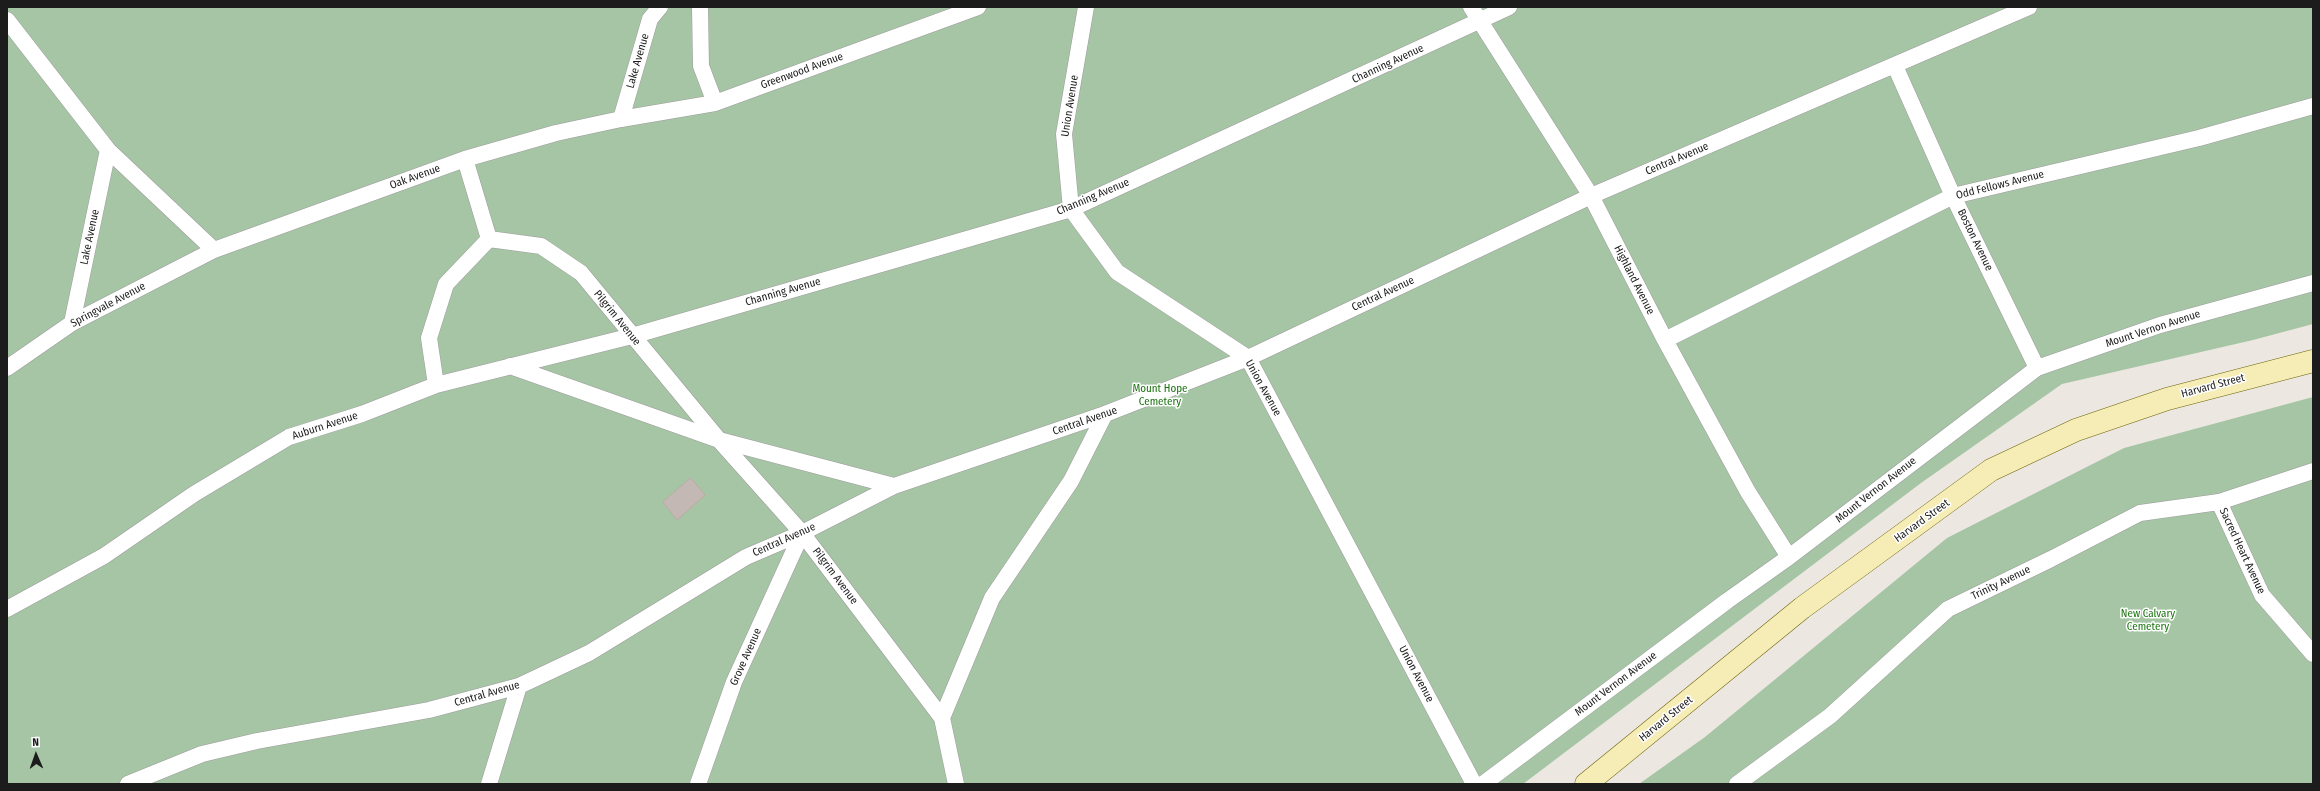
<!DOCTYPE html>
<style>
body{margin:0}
#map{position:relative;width:2320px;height:791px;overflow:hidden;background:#ede7e2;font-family:"Fira Sans Condensed",sans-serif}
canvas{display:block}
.frame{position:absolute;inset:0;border:8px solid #1c1c1c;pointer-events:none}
.north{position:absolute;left:16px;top:735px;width:40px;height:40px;-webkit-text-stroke:3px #fff;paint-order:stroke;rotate:358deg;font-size:11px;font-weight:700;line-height:16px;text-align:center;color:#1c1c1c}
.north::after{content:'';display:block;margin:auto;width:14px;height:18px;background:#1c1c1c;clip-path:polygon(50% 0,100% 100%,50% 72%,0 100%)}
</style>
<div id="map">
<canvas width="2320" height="791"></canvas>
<div class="frame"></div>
<div class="north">N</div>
</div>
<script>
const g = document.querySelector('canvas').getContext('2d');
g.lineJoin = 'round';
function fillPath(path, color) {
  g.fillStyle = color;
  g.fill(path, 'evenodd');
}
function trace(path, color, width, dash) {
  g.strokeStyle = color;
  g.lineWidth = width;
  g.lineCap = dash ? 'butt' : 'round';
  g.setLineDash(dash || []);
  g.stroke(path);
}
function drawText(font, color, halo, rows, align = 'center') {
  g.font = font + ' "Fira Sans Condensed",sans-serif';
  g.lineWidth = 3;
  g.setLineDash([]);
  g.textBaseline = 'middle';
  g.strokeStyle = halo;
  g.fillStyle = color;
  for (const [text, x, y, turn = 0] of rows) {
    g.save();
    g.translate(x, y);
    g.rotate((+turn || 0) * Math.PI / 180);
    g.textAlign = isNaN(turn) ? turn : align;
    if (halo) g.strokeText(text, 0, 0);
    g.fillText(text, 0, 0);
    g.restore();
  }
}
fillPath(new Path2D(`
 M7,7H2313V324L2253,340L2062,384L1921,483L1523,784H7Z
 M2313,397V784H1639L1705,737L1947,538L2124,448Z`), '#a5c5a4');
const building = new Path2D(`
 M691,478L705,495L677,520L663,502Z`);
fillPath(building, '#c4b8b5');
trace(building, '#beaba5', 1);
const service = new Path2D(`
 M700,7L701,66L715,103
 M1086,7L1064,134L1071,209L1117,272L1248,358L1474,784
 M1471,7L1591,196L1665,340L1748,492L1789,557
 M7,20L108,150L214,250
 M1895,66L1953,196L2037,368
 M621,119L650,19L660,7
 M465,159L489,239
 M489,239L541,246L581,273L719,440L802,533L942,718L956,784
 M72,323L108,150
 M1665,340L1953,196L2199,138L2313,106
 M510,366L719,440L894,486
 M7,368L72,323L214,250L465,159L556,133L621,119L715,103L978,7
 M436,385L429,338L446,284L489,239
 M2219,502L2262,595L2313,654
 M7,609L104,556L194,494L289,437L362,414L436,385L632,336L1071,209L1509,7
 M942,718L992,598L1071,481L1105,414
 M128,784L202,754L257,741L429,710L519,686L589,653L746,557L802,533L894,486L1105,414L1248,358L1591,196L2029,7
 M489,784L519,686
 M698,784L734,682L802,533
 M1483,784L1727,601L1789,557L2037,368L2160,325L2313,283
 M1737,784L1830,716L1948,609L2051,559L2140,513L2219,502L2313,471`);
const secondary = new Path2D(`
 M1586,784L1802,608L1991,470L2076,430L2167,399L2313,361`);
trace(service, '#9d9d9d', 17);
trace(secondary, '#6c6409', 23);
trace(service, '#fff', 16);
trace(secondary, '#f6edb6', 22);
drawText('11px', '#1c1c1c', '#fff', [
 ["Lake Avenue",638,61,-74],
 ["Channing Avenue",1388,64,-25],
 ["Greenwood Avenue",802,71,-20],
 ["Union Avenue",1070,106,-81],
 ["Central Avenue",1677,159,-23],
 ["Oak Avenue",415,177,-20],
 ["Odd Fellows Avenue",2000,185,-14],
 ["Channing Avenue",1093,197,-23],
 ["Lake Avenue",90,237,-78],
 ["Boston Avenue",1975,240,64],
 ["Highland Avenue",1634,280,63],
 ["Channing Avenue",783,292,-16],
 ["Central Avenue",1383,294,-25],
 ["Springvale Avenue",108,305,-28],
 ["Pilgrim Avenue",617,318,51],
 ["Mount Vernon Avenue",2153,329,-18],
 ["Harvard Street",2213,386,-15],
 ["Union Avenue",1263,388,61],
 ["Central Avenue",1085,421,-19],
 ["Auburn Avenue",325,426,-18],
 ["Mount Vernon Avenue",1876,490,-38],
 ["Harvard Street",1922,521,-36],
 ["Central Avenue",784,540,-24],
 ["Sacred Heart Avenue",2242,551,65],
 ["Pilgrim Avenue",835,576,53],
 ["Trinity Avenue",2001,583,-26],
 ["Grove Avenue",746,657,-66],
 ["Union Avenue",1416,674,62],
 ["Mount Vernon Avenue",1616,684,-37],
 ["Central Avenue",487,694,-16],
 ["Harvard Street",1666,719,-39]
]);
drawText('11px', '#1b7410', '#fff', [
 ["Mount Hope",1160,389],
 ["Cemetery",1160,402],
 ["New Calvary",2148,614],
 ["Cemetery",2148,627]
]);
</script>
